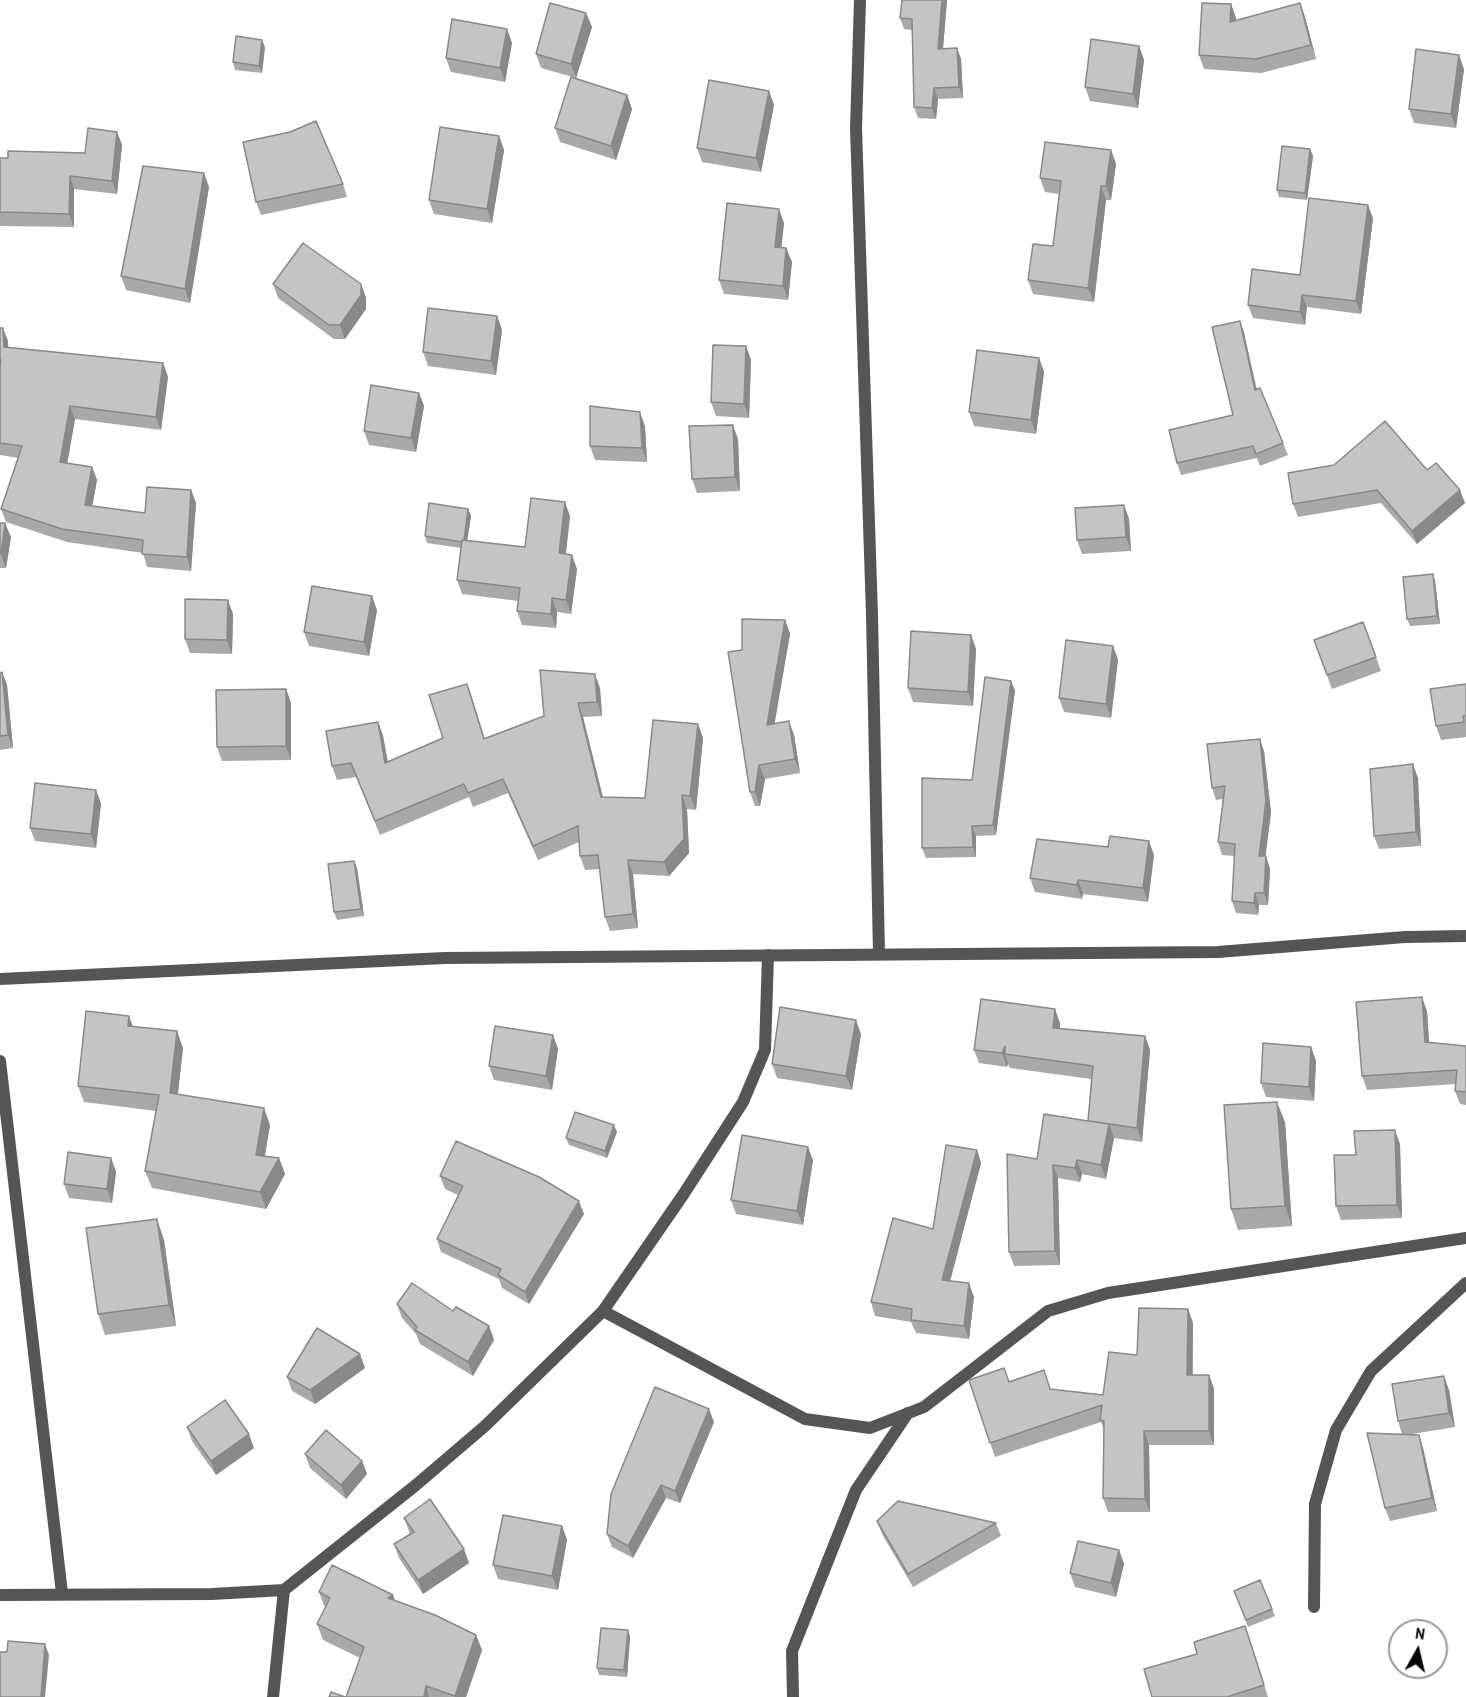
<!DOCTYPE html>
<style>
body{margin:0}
#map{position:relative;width:1466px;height:1697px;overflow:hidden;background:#fff;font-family:"Archivo Narrow",sans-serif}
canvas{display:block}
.north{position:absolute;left:1388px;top:1619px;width:60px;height:60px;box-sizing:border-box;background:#fff;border:2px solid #999;border-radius:50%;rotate:8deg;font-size:16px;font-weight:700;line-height:24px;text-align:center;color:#000}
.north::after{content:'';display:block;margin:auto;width:21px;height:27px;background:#000;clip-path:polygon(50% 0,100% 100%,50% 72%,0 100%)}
</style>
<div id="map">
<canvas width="1466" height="1697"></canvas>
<div class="north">N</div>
</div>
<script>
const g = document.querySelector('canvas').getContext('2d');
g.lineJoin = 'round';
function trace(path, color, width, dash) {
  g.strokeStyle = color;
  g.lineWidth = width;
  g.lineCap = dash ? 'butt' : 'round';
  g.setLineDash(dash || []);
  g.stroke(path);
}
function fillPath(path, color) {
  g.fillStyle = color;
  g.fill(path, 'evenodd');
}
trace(new Path2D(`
 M860,0L856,128L872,615L879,954
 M0,1061L62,1593
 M603,1311L805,1419L870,1428L924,1407L1048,1311L1108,1293L1466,1238
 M0,1595L212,1594L284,1590L416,1485L485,1426L603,1311L683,1195L743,1102L765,1050L768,955
 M1314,1607L1315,1504L1336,1430L1371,1371L1466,1283
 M273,1697L284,1590
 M793,1697L792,1651L856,1490L908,1413`), '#555', 12);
trace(new Path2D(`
 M0,979L445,958L1218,952L1405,937L1466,936`), '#555', 12);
fillPath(new Path2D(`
 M902,0H947L943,49L957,48L961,59L963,98L938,99L936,119L918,118L914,107L912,30L904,29L900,18Z
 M1300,3L1305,17L1316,59L1261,73L1204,69L1199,55L1231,4L1236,18V21Z
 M586,13L592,27L576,78L541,68L536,54Z
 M507,29L512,43L505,82L451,72L446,58Z
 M1139,46L1144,60L1138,108L1090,101L1085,87Z
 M265,47L262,73L235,70L233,62Z
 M1464,69L1456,128L1414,123L1409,109Z
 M769,91L774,105L761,172L702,162L697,148Z
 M627,95L632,109L616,160L560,142L555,128Z
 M117,132L122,145L117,194L74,189V227L0,226V158H8L85,153Z
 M499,136L504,150L492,223L434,214L429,200Z
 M1310,149L1313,156L1307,200L1279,197L1277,190Z
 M1111,150L1116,164L1111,200H1106L1094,302L1033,294L1028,280L1053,246L1059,194L1045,192L1040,178Z
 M343,184L347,197L261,215L256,202Z
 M209,187L190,303L126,290L121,276Z
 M1373,218L1361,314L1307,307L1305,325L1253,318L1248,305L1300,275Z
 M784,223L781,248H786L792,262L788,300L724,294L719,280Z
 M273,284H361L366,298V309L345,339H334L278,298Z
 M497,316L502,330L496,375L428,366L423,352Z
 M1240,321L1244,333L1257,390L1283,443L1288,455L1260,466L1257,458L1181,475L1177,463L1233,415Z
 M0,328L8,341V347L163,363L168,377L161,430L75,419L67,463L92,467L97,480L92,506L145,513L191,490L196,503L191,571L147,567L143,553L67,542L6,522L1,509L18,458L0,455Z
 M746,346L751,360L749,418L716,416L711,402Z
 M1039,358L1044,372L1036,434L974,426L969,412Z
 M419,393L424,406L416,452L369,445L364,431Z
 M645,426L647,462L595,460L590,446Z
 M738,439L740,491L697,493L692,479Z
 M1334,465L1427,470L1465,503L1417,544L1381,503L1298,517L1293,504Z
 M1124,505L1129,519L1131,551L1082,554L1077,540Z
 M468,509L471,516L467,540L525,547L570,516L566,554L577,569L571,614L557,612L556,628L522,625L517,611L518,601L462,594L457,580L461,548L427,543L425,536Z
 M0,523L11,537L6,568H0Z
 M1433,574L1435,581L1440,624L1410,626L1407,619Z
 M377,610L369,656L309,646L304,632Z
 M233,614L232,654L190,653L185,639Z
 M785,620L790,634L774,723L794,735L800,773L765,779L760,806H755L750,792L742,650Z
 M1363,622L1381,671L1332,689L1314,640Z
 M971,635L976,649L973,706L913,702L908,688Z
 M1113,646L1118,660L1111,718L1064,712L1059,698Z
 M2,672L7,685L13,748L0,750V673Z
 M467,684L484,738L544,716L600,688L602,716L583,717L603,797L645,798L698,724L703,738L696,810L687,809L689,853L669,876L633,874L638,928L610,931L605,917L600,869L585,870L580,856L579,842L538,860L508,793L473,807L469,797L380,835L356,777L337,780L332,766L378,722L383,736L388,762L443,738Z
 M1466,684V737L1441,740L1436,726Z
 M286,689L291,703V760L222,761L217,747Z
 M1015,690L996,835L976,836V857L926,858L922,848L972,780Z
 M1264,751L1271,813L1265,856L1270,869L1268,905H1259L1258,915L1236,913L1232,901L1235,856L1222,855L1218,842L1223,799L1216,800L1212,788Z
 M1418,778L1421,846L1379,849L1374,836Z
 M96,790L101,804L96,848L35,841L30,828Z
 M1154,855L1148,902L1083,894L1082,899L1035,892L1030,878Z
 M357,868L364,916L337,920L334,912Z
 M1427,1011L1429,1042L1466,1046V1105L1460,1104L1455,1091L1456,1084L1367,1090L1362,1076Z
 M1060,1023V1028L1145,1036L1150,1050L1142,1142L1114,1138L1106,1179L1082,1174L1080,1182L1058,1178L1060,1265L1014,1266L1009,1252L1037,1159L1088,1121L1091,1079L1010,1068L1008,1064L1007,1067L979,1063L974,1050Z
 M133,1027L183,1048L178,1094L270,1125L265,1156L279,1158L285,1174L266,1209L152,1188L145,1171L156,1111L84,1102L78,1086Z
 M861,1034L852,1090L777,1078L772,1064Z
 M553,1035L558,1049L552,1090L494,1080L489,1066Z
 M1311,1047L1316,1061L1314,1101L1266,1097L1261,1083Z
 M1285,1122L1292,1226L1238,1230L1231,1209Z
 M617,1132L607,1158L569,1145L566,1138Z
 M1400,1144L1402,1218L1341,1220L1336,1206L1356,1155Z
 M977,1150L981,1163L950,1281L974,1297L969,1339L916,1333L911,1322L875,1316L871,1302L933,1229Z
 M111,1158L116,1172L112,1203L69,1198L64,1184Z
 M813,1160L803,1225L736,1214L731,1200Z
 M440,1176L584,1214L529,1304L502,1288L499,1279L441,1252L437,1239L458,1195L445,1189Z
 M164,1240L176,1326L105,1335L98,1314Z
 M397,1304L453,1311L489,1326L494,1340L473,1376L420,1344L416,1334L402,1318Z
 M1188,1309L1193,1323V1375H1209L1214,1389V1445H1149L1150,1512H1108L1103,1498L1104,1430L1101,1422L995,1457L969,1380L1103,1395L1137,1355Z
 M365,1368L315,1404L292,1391L287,1377Z
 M1449,1390L1455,1427L1406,1435L1423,1448L1437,1511L1390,1521L1385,1508L1402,1434L1398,1421Z
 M714,1422L680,1503L666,1498L633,1558L612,1547L607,1534Z
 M187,1427L254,1448L216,1475L192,1441Z
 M305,1454L362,1461L367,1474L346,1499L310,1468Z
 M404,1518L469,1563L423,1594L399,1558L394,1544L410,1534Z
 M877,1521L996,1523L1001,1536L913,1587L882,1534Z
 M562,1526L567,1540L558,1590L498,1579L493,1565Z
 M1119,1550L1124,1564L1116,1597L1075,1587L1070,1573Z
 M1260,1580L1275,1616L1248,1627L1234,1591Z
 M319,1592L396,1601L476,1635L482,1650L466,1697H346L360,1658L323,1640L317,1624L325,1608Z
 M1245,1626L1268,1697H1152Z
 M628,1630L630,1637L627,1677L599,1675L597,1668Z`), '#a9a9a9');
fillPath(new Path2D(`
 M942,0H947L942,60L938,49Z
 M1300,3L1305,17L1316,59L1311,45Z
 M1231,4L1236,18L1235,36L1230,22Z
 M586,13L592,27L576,78L571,64Z
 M507,29L512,43L505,82L500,68Z
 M262,40L265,47L262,73L259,66Z
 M1139,46L1144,60L1138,108L1133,94Z
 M957,48L961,59L963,98L959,87Z
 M1459,55L1464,69L1456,128L1451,114Z
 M934,88L938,99L936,119L932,108Z
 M769,91L774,105L761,172L756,158Z
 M627,95L632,109L616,160L611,146Z
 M117,132L122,145L117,194L112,181Z
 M499,136L504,150L492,223L487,209Z
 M1310,149L1313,156L1307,200L1305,193Z
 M1111,150L1116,164L1111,200L1106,186Z
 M204,173L209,187L190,303L185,289Z
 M70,176L74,189V227L69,214Z
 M1101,186L1106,200L1094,302L1088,288Z
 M1368,205L1373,218L1361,314L1356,301Z
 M779,209L784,223L780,261L775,247Z
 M786,248L792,262L788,300L783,286Z
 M361,284L366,298V309L345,339L340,325Z
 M1302,295L1307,307L1305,325L1300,312Z
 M497,316L502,330L496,375L491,361Z
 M1240,321L1244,333L1259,402L1255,390Z
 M3,328L8,341L9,360L4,347Z
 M746,346L751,360L749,418L744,404Z
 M1039,358L1044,372L1036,434L1031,420Z
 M163,363L168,377L161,430L156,417Z
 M419,393L424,406L416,452L411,438Z
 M70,406L75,419L65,476L60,462Z
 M640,412L645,426L647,462L642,448Z
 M733,425L738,439L740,491L735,477Z
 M92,467L97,480L90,518L85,505Z
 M191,490L196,503L191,571L187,557Z
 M1460,490L1465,503L1417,544L1412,531Z
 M565,502L570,516L564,567L559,553Z
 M1124,505L1129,519L1131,551L1126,537Z
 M468,509L471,516L466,549L464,542Z
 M5,523L11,537L6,568L1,554Z
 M572,555L577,569L571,614L566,600Z
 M1433,574L1435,581L1440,624L1437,616Z
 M372,596L377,610L369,656L364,642Z
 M552,598L557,612L556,628L551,614Z
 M228,600L233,614L232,654L227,640Z
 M785,620L790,634L772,739L767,725Z
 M971,635L976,649L973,706L968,692Z
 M1113,646L1118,660L1111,718L1106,704Z
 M2,672L7,685L13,748L8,735Z
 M595,674L600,688L602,716L597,702Z
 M1011,681L1015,690L996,835L993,825Z
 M467,684L472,698L489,753L484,739Z
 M286,689L291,703V760L286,746Z
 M578,703L583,717L606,811L601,797Z
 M789,721L794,735L800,773L795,759Z
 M378,722L383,736L390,776L385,763Z
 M698,724L703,738L696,810L690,796Z
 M1260,739L1264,751L1271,813L1264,868L1259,856Z
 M1413,764L1418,778L1421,846L1416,832Z
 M759,765L765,779L760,806L755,792Z
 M96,790L101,804L96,848L91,834Z
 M682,795L687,809L689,853L669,876L664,862Z
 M972,826L976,836V857L973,847Z
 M1149,841L1154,855L1148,902L1143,888Z
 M1266,856L1270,869L1268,905L1264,893Z
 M628,860L633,874L638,928L633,914Z
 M354,861L357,868L364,916L361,909Z
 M1078,880L1083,894L1082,899L1077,885Z
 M1255,893L1259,905L1258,915L1254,903Z
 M1422,997L1427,1011L1430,1056L1425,1042Z
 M1055,1009L1060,1023L1058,1041L1053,1028Z
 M129,1016L135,1032L128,1026Z
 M856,1020L861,1034L852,1090L846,1076Z
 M177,1031L183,1048L176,1109L170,1093Z
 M553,1035L558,1049L552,1090L546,1076Z
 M1145,1036L1150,1050L1142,1142L1137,1128Z
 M1005,1046V1054L1008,1063L1007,1067L1002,1053Z
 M1311,1047L1316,1061L1314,1101L1309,1087Z
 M1277,1102L1285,1122L1292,1226L1285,1206Z
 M264,1108L270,1125L262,1171L256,1155Z
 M1109,1124L1114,1138L1106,1179L1101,1165Z
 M614,1125L617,1132L607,1158L605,1151Z
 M1395,1130L1400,1144L1402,1218L1397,1205Z
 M808,1147L813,1160L803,1225L797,1211Z
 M977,1150L981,1163L947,1293L942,1280Z
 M111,1158L116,1172L112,1203L107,1189Z
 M279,1158L285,1174L266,1209L260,1192Z
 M1077,1160L1082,1174L1080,1182L1075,1168Z
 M1053,1165L1058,1178L1060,1265L1055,1251Z
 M579,1201L584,1214L529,1304L525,1292Z
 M157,1219L164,1240L176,1326L169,1305Z
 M969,1283L974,1297L969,1339L964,1326Z
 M1188,1309L1193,1323L1192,1389L1187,1375Z
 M489,1326L494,1340L473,1376L468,1362Z
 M360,1354L365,1368L315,1404L310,1390Z
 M1209,1375L1214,1389V1445L1209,1431Z
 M1444,1376L1449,1390L1455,1427L1449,1413Z
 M709,1409L714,1422L680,1503L675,1491Z
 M1144,1431L1149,1445L1150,1512L1145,1499Z
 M249,1434L254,1448L216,1475L211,1461Z
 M1419,1435L1423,1448L1437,1511L1432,1498Z
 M362,1461L367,1474L346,1499L341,1485Z
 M661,1485L666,1498L633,1558L628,1546Z
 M562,1526L567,1540L558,1590L552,1576Z
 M464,1549L469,1563L423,1594L418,1580Z
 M1119,1550L1124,1564L1116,1597L1111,1583Z
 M393,1595L399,1610L388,1598Z
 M1245,1626L1250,1640L1268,1697L1264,1685Z
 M628,1630L630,1637L627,1677L624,1670Z
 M476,1635L482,1650L466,1697H455Z
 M45,1644L49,1655L45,1697H41Z
 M426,1686L429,1697H424Z`), '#898989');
const building = new Path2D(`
 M902,0H942L938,49L957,48L959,87L934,88L932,108L914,107L912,19L900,18Z
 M550,3L586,13L571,64L536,54Z
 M1202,3L1231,4L1230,22L1300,3L1311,45L1256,59L1199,55Z
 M452,19L507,29L500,68L446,58Z
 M236,36L262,40L259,66L233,62Z
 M1091,39L1139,46L1133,94L1085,87Z
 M1416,49L1459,55L1451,114L1409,109Z
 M571,77L627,95L611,146L555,128Z
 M709,80L769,91L756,158L697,148Z
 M316,121L343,184L256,202L243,142L290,132Z
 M440,127L499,136L487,209L429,200Z
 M88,128L117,132L112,181L70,176L69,214L0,212V158H8V151L85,153Z
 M1045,142L1111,150L1106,186H1101L1088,288L1028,280L1033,244L1053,246L1061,181L1040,178Z
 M1282,146L1310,149L1305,193L1277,190Z
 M143,166L204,173L185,289L121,276Z
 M1309,198L1368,205L1356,301L1302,295L1300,312L1248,305L1252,269L1300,275Z
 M727,203L779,209L775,247L786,248L783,286L719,280Z
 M303,243L361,284V295L340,325H329L273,284Z
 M428,308L497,316L491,361L423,352Z
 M1240,321L1255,390L1260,388L1283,443L1256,454L1253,446L1177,463L1169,430L1233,415L1212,327Z
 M0,328H3L4,347L163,363L156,417L70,406L60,462L92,467L85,505L145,513L147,487L191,490L187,557L142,554L143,540L62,529L1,509L22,446L0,443V367L1,360H0Z
 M713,345L746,346L744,404L711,402Z
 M977,350L1039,358L1031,420L969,412Z
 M371,385L419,393L411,438L364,431Z
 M590,406L640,412L642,448L590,446Z
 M1385,421L1427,470L1436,463L1460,490L1412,531L1377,490L1293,504L1288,473L1334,465Z
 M733,425L735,477L692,479L689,426Z
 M531,498L565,502L559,553L572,555L566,600L552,598L551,614L517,611L520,588L457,580L462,540L525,547Z
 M429,503L468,509L464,540H462V542L425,536Z
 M1124,505L1126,537L1077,540L1075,508Z
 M0,523H5L1,554H0Z
 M1433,574L1437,616L1407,619L1403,577Z
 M312,586L372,596L364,642L304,632Z
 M185,599L228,600L227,640L185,639Z
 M742,619L785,620L767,725L789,721L795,759L759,765L755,792H750L728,652L742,650Z
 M1363,622L1376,657L1327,675L1314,640Z
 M911,631L971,635L968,692L908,688Z
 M1066,640L1113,646L1106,704L1059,698Z
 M540,670L595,674L597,702L578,703L601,797L645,798L653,720L698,724L690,796L682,795L684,839L664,862L628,860L633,914L605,917L598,855L580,856L578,826L533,846L503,779L468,793L464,784L375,821L351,763L332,766L326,731L378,722L385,763L443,738L429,695L467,684L484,739L544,716Z
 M2,672L8,735L0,736V673Z
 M985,677L1011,681L993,825L972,826L973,847L922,848V778L972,780Z
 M1466,684V716H1463L1464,722L1436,726L1430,689Z
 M286,689V746L217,747L216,690Z
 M1260,739L1266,801L1259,856H1266L1264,893H1255L1254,903L1232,901L1235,844L1218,842L1225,786L1212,788L1207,744Z
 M1413,764L1416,832L1374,836L1370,769Z
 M35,783L96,790L91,834L30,828Z
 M1110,836L1149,841L1143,888L1078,880L1077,885L1030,878L1037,839L1108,847Z
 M354,861L361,909L334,912L328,864Z
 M1422,997L1425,1042L1466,1046V1092L1455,1091L1457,1070L1362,1076L1356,1002Z
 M981,999L1055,1009L1053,1028L1145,1036L1137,1128L1089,1121L1109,1124L1101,1165L1077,1160L1075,1168L1053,1165L1055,1251L1009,1252L1007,1154L1037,1159L1044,1114L1088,1121L1093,1066L1005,1054V1046L1002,1053L974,1050Z
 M780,1007L856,1020L846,1076L772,1064Z
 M86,1011L129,1016L128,1026L177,1031L170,1093L264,1108L256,1155L279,1158L260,1192L145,1171L159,1095L78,1086Z
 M495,1026L553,1035L546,1076L489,1066Z
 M1263,1043L1311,1047L1309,1087L1261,1083Z
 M1277,1102L1285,1206L1231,1209L1224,1105Z
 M575,1112L614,1125L605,1151L566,1138Z
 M1395,1130L1397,1205L1336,1206L1334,1155H1356L1354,1131Z
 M742,1135L808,1147L797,1211L731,1200Z
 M456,1141L539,1177L579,1201L525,1292L498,1275L501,1269L437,1239L463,1186L440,1176Z
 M946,1145L977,1150L942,1280L969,1283L964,1326L911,1320L912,1309L871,1302L893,1218L933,1229Z
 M68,1152L111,1158L107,1189L64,1184Z
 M157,1219L169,1305L98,1314L86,1228Z
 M412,1283L453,1311L456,1307L489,1326L468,1362L415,1330L417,1327L397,1304Z
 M1139,1308L1188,1309L1187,1375H1209V1431H1144L1145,1499L1103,1498L1104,1421L1100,1420L1102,1405L990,1443L969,1380L1004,1368L1009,1382L1044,1370L1050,1389L1103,1395L1109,1352L1137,1355Z
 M317,1328L360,1354L310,1390L287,1377Z
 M1444,1376L1449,1413L1398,1421L1392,1384Z
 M655,1387L709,1409L675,1491L661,1485L628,1546L607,1534L611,1494Z
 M225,1400L249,1434L211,1461L187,1427Z
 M326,1430L362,1461L341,1485L305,1454Z
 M1367,1433L1419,1435L1432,1498L1385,1508Z
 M430,1499L464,1549L418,1580L394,1544L414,1532L404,1518Z
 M898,1501L996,1523L908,1574L877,1521Z
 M503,1515L562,1526L552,1576L493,1565Z
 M1078,1541L1119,1550L1111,1583L1070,1573Z
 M332,1565L393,1595L388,1598L435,1615L476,1635L455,1696L426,1686L424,1697H346L364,1647L317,1624L330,1598L319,1592Z
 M1260,1580L1272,1609L1246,1620L1234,1591Z
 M1245,1626L1264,1685L1227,1697H1152L1144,1669L1197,1654L1194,1642Z
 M601,1628L628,1630L624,1670L597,1668Z
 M8,1641L45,1644L41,1697H0V1652H7Z
 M331,1692L345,1697H329Z`);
fillPath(building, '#c4c4c4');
trace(building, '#898989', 1.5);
</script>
